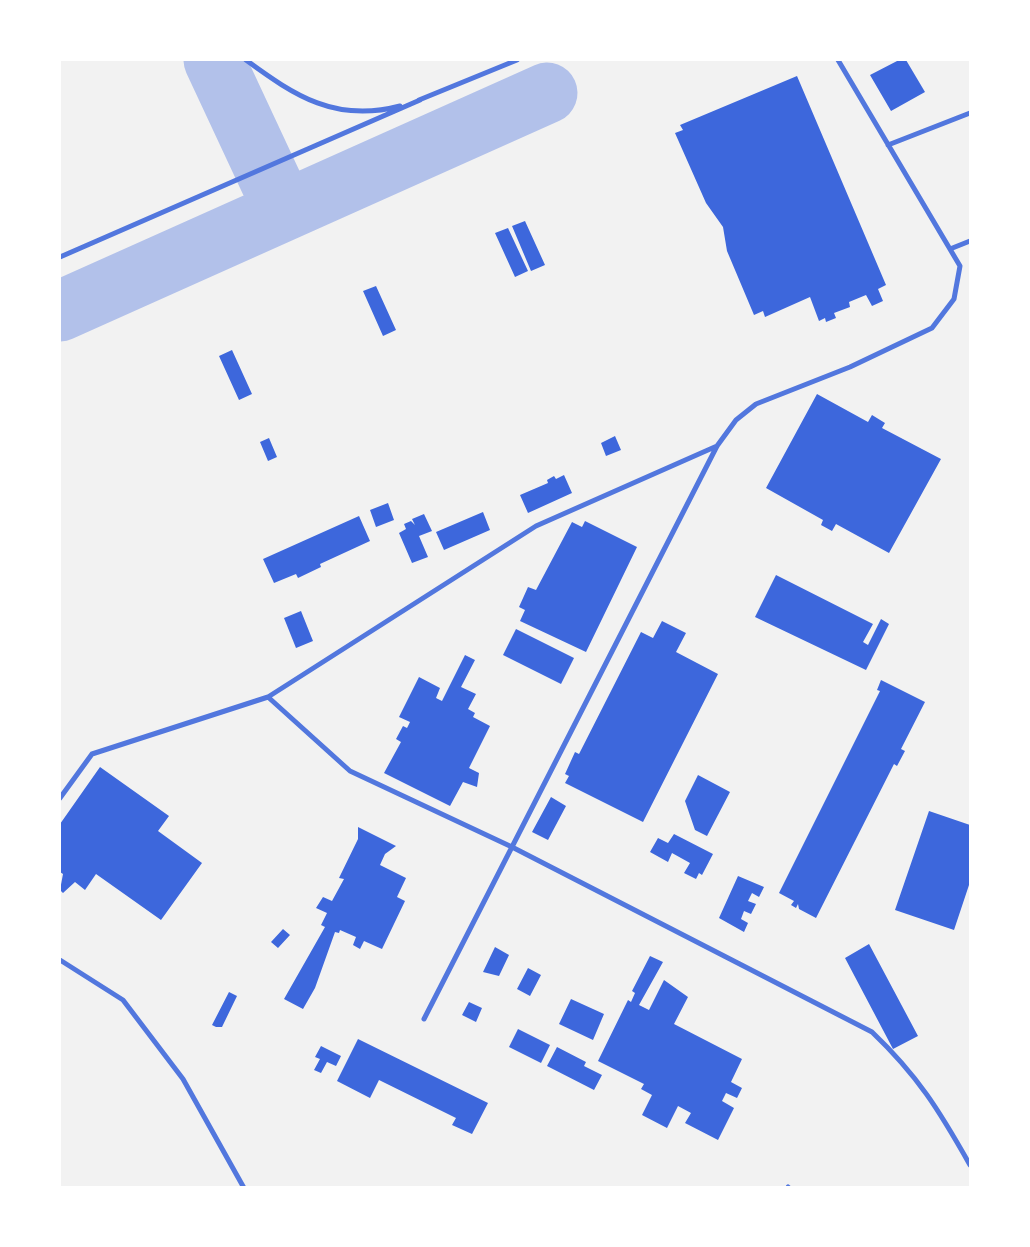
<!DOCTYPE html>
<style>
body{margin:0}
#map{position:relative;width:1030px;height:1247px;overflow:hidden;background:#f2f2f2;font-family:Ubuntu,sans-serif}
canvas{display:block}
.frame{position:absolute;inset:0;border:61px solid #fff;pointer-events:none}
</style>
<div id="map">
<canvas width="1030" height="1247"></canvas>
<div class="frame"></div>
</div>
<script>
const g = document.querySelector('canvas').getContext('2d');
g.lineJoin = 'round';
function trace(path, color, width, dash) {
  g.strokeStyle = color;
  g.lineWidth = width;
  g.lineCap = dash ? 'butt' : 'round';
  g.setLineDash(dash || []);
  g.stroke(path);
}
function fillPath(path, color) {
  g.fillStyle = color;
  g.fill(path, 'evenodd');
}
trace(new Path2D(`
 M214,60L284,210
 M60,311L547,93`), '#b2c1ea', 61);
fillPath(new Path2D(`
 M899,60H906L925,92L891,111L870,75Z
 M797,76L886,285L878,289L883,301L872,306L866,295L849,302L850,307L834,313L836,318L826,322L825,318L819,321L810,297L765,317L763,311L754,315L727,251L723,227L706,203L675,133L683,130L680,125Z
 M525,221L545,265L531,271L512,226Z
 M508,228L528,271L515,277L495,233Z
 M376,286L396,330L383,336L363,291Z
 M232,350L252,394L239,400L219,356Z
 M817,394L868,422L872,415L885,423L882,428L941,459L889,553L836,524L832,531L821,525L823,520L766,488Z
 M615,436L621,450L606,456L601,443Z
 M269,438L277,457L268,461L260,442Z
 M564,475L572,493L528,513L520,495L548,483L547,480L554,476L556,479Z
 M388,503L394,520L376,527L370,510Z
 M483,512L490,530L444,550L436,532Z
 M424,514L432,531L419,536L428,557L412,563L399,533L406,529L404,524L411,521L415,525L412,519Z
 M359,516L370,541L320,564L321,567L298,578L296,574L274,583L263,559Z
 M585,521L637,547L586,652L520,621L525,610L519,607L528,587L536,590L572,522L582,527Z
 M776,575L873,624L863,642L868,645L881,619L889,624L866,670L755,617Z
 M301,611L313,641L296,648L284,618Z
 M662,621L686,633L676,652L718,674L643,822L565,783L569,776L565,774L575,752L579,754L641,632L653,638Z
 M516,629L574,658L561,684L503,655Z
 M465,655L475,660L461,687L476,694L468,709L475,713L473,717L490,726L469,768L479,773L477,787L463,782L450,806L384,773L401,742L396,739L403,726L407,728L410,722L399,717L419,677L440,688L436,698L442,701Z
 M881,680L925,702L901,749L905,751L897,766L894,764L816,918L799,909L798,904L796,908L791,905L794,901L779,893L880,691L877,690Z
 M100,767L169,816L158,831L202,863L161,920L96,874L85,890L75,882L63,893L60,890L63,874L60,872V824Z
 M698,775L730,792L707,836L695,830L685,801Z
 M551,797L566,806L548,840L532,832Z
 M929,811L970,825V882L954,930L895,910Z
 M358,827L396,846L385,854L380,865L406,878L397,897L405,901L382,949L364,941L360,949L353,945L356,937L340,930L339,933L335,932L315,988L303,1009L284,999L325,927L321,925L327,913L316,908L323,897L332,901L344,879L339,878L358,839Z
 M674,834L713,854L702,875L699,873L696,879L684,873L690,863L672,853L668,862L650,852L658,838L668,843Z
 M738,876L764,887L759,897L752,893L748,901L756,904L751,914L744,911L741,919L748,923L744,932L719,918Z
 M283,929L290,935L278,948L271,942Z
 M869,944L918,1036L893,1049L845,958Z
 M495,947L509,955L499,976L483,972Z
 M650,956L663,962L639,1005L649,1010L664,980L688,997L674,1024L742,1059L731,1082L742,1088L737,1098L726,1093L722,1101L734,1108L718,1140L685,1123L691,1113L678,1106L667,1128L642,1115L652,1095L641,1089L644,1084L598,1061L628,1000L631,1002L635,993L632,991Z
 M528,968L541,975L530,996L517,989Z
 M229,992L237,996L222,1027H216L212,1025Z
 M571,999L604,1014L593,1040L559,1024Z
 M469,1002L482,1008L476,1022L462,1015Z
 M518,1029L550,1045L541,1063L509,1047Z
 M358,1039L488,1103L472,1134L452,1125L456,1118L379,1080L370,1098L337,1081Z
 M321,1046L341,1056L336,1066L327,1062L321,1073L314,1070L320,1059L315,1057Z
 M557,1047L586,1062L584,1066L602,1075L594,1090L547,1066Z`), '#3d67dc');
trace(new Path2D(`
 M246,60C295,96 336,123 400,106
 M419,100L517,60
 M888,145L970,113
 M950,249L970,241
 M60,257L420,100
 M268,697L350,771L512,847L872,1032C918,1076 939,1110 970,1165
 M60,798L92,754L268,697L536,526L717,446
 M60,960L123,1000L183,1079L244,1188
 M424,1019L717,446L736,420L756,404L850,367L932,328L954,299L960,266L838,60
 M788,1187L789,1188`), '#5277de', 5);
</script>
